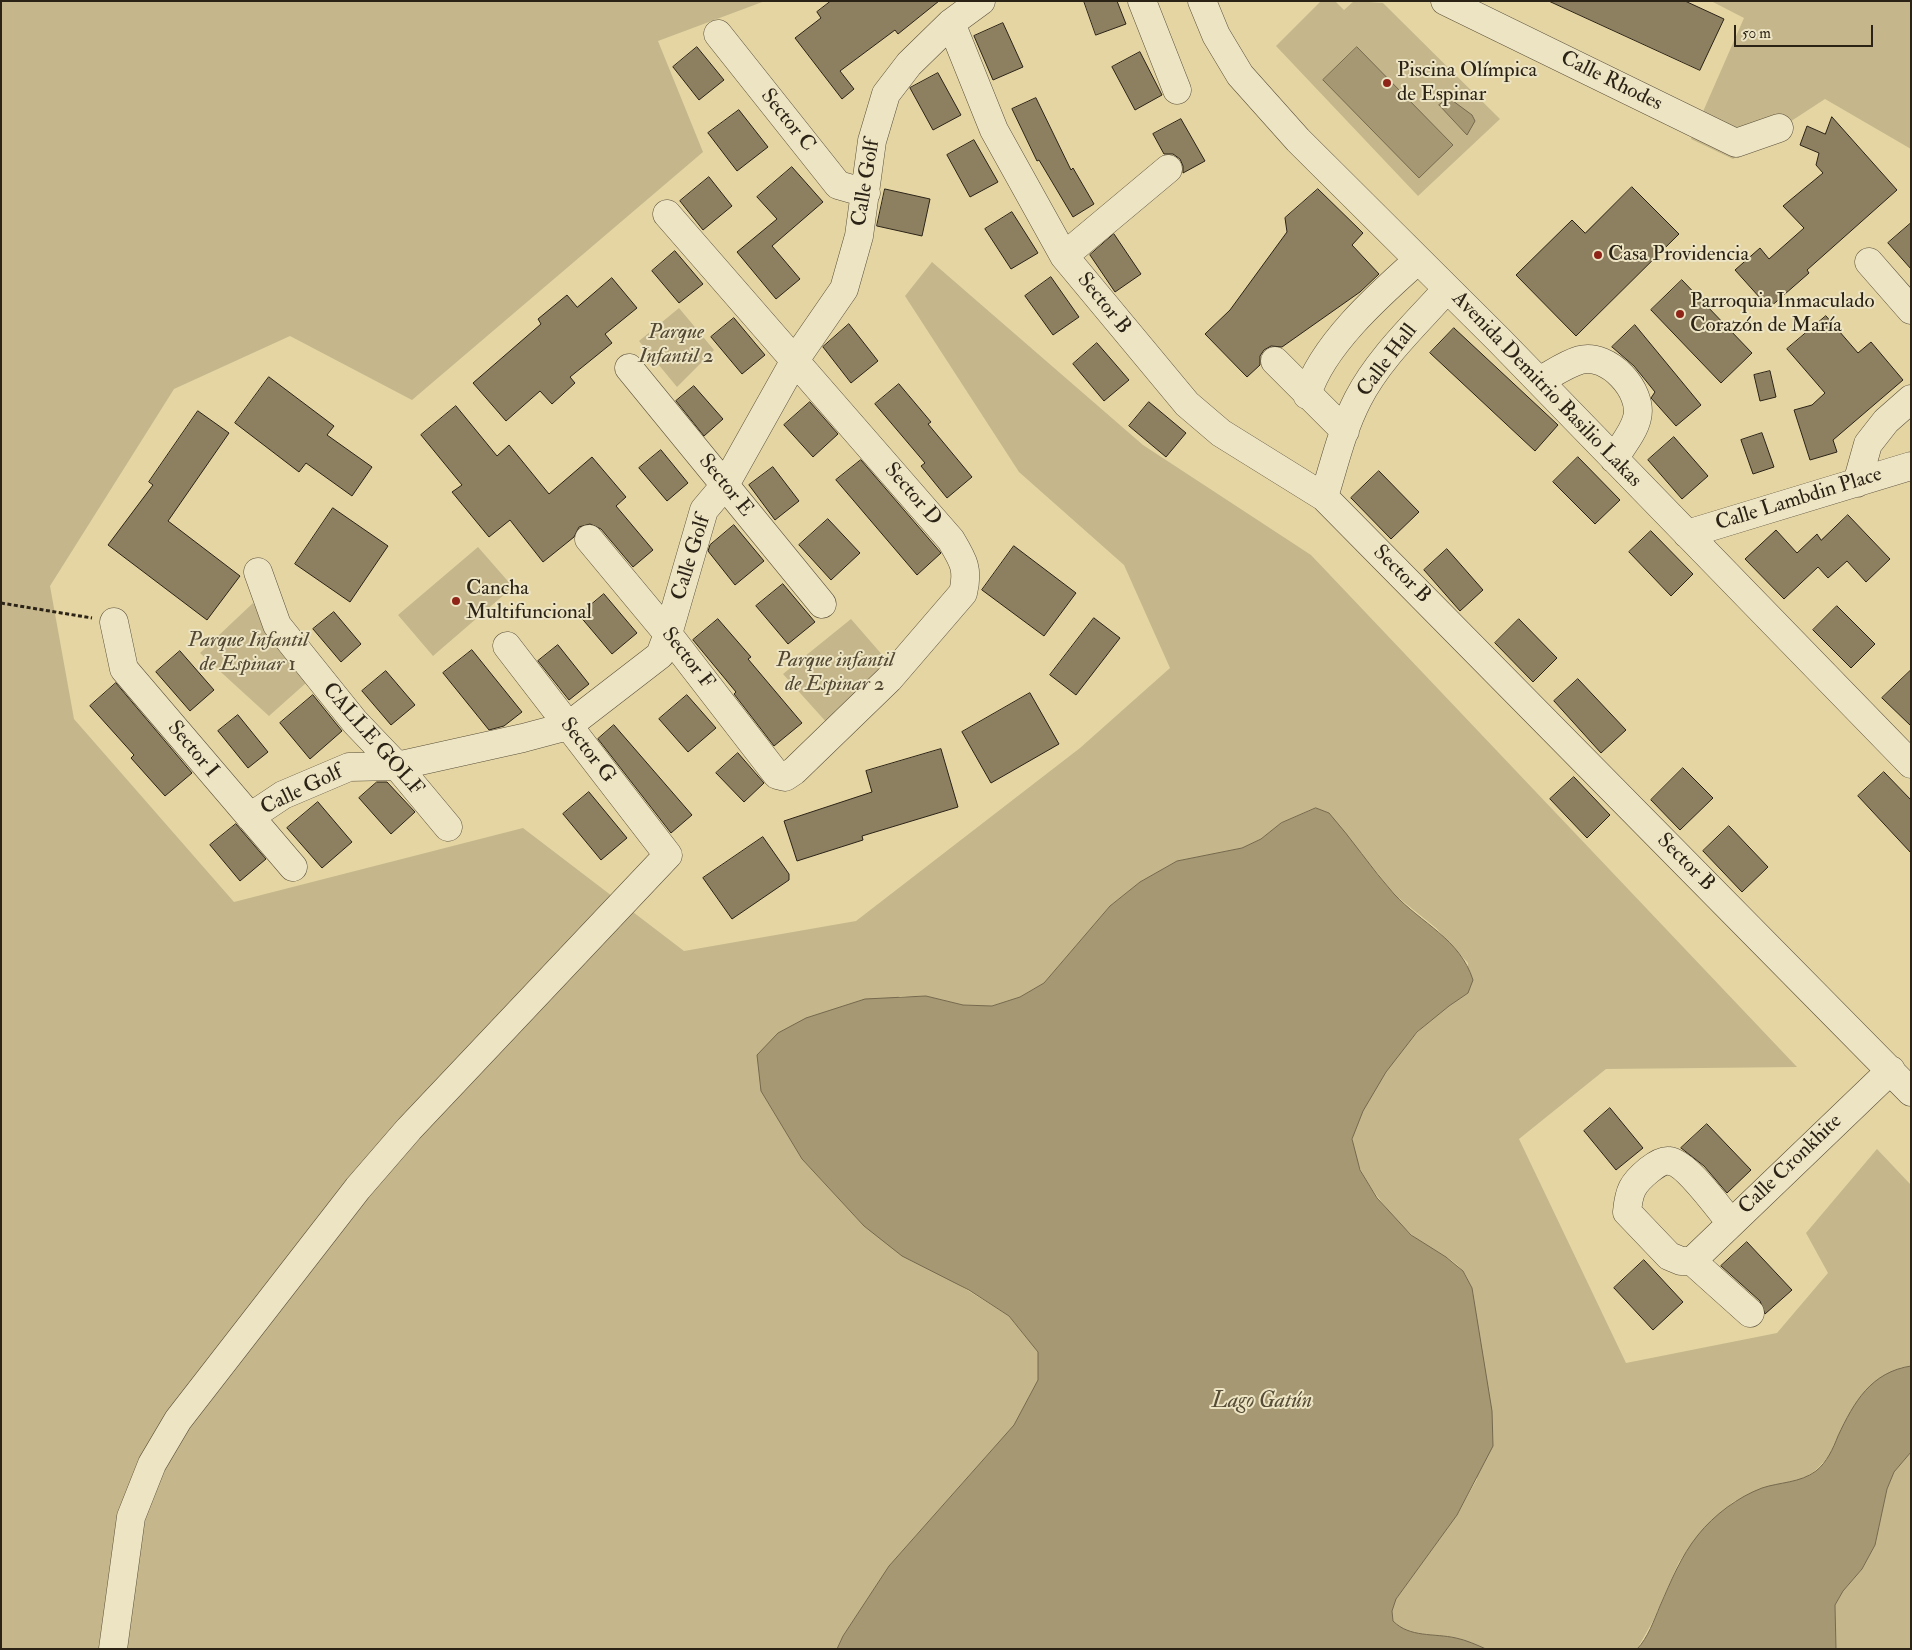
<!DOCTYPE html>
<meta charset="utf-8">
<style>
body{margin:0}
#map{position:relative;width:1912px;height:1650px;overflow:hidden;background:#e4d5a3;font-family:"IM FELL Double Pica",serif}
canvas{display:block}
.frame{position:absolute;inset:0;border:2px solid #2c2317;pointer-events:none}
.scale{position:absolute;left:1734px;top:25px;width:139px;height:22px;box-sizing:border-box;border:2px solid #2c2317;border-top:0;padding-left:6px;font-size:15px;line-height:18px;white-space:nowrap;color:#2c2317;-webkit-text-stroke:4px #ede4c3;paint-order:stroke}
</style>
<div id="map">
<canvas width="1912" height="1650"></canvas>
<div class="frame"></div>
<div class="scale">50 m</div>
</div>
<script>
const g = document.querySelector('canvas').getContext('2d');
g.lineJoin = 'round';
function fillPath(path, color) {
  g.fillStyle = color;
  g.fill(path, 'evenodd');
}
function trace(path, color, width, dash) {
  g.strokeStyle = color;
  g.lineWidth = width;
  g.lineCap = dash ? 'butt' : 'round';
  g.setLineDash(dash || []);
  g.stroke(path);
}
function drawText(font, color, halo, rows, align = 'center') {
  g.font = font + ' "IM FELL Double Pica",serif';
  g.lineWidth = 4;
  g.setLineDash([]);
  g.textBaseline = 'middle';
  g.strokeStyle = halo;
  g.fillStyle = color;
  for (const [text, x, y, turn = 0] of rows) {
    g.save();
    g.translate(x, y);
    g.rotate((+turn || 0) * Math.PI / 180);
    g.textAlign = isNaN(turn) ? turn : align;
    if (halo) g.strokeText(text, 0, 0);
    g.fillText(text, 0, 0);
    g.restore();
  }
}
fillPath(new Path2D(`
 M1,1H765L658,41L703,152L412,400L290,336L174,389L50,586L74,719L234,902L523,828L684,951L856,921L1080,748L1170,668L1124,565L1019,472L905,296L932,262L1143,445L1311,555L1797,1067L1606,1069L1519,1139L1626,1363L1777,1333L1828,1273L1806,1233L1877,1149L1911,1185V1366L1900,1368L1839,1434L1831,1454L1816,1470L1803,1479L1762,1488L1733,1502L1699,1534L1679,1562L1653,1621L1637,1649H1486L1457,1638L1413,1633L1401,1629L1393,1621L1392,1611L1396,1599L1457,1515L1477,1479L1472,1288C1469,1283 1467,1276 1463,1271C1449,1254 1426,1248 1411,1234C1390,1215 1350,1168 1353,1139C1355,1111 1398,1053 1417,1033C1432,1017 1450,1005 1468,993V963L1436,928L1395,895L1329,813L1316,808L1281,823L1261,839L1242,848L1177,861L1140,882L1110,906L1044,983L1020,997L992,1006L963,1005L926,996H900L761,1091L802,1159L864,1226L1009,1316L1038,1352V1380L1014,1425L889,1566L843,1636L837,1649H1Z
 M1321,1H1335L1344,10L1354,1L1383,3L1500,119L1418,196L1276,46Z
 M1711,1H1911V149L1825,99L1733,159L1691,139L1744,18Z
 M679,308L714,350L677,387L639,341Z
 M478,547L513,587L433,656L398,615Z
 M253,603L306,683L269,716L200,653Z
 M851,619L891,665L828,724L783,674Z
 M1911,1452V1649H1836L1835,1605L1843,1591L1862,1569L1875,1545L1887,1489L1894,1472Z`), '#c5b78b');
const water = new Path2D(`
 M1357,47L1453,145L1419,178L1323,80Z
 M1449,98L1472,115L1475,121L1467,135L1439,105Z
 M1316,808L1329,813C1352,839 1371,868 1394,894C1421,923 1460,939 1473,980L1468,993L1449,1006L1417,1032L1386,1072L1363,1111L1352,1139L1360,1170L1377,1198L1411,1235L1446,1257L1463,1271L1472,1288L1492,1411L1493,1446L1457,1515L1396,1599L1392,1611L1393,1621C1410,1638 1434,1633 1456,1638C1466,1640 1477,1645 1486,1649H837L843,1636L889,1566L1014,1425L1038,1380V1352L1009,1316L969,1290L902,1256L864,1226L802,1159L761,1091L757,1055L778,1033L806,1018L865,999L926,996L963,1005L992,1006L1020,997L1044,983L1110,906L1140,882L1177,861L1242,848L1261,839L1281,823Z
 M1911,1366V1452L1894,1472L1887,1489L1875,1545L1862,1569L1843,1591L1835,1605L1836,1649H1637C1648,1638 1654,1620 1660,1606C1671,1581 1681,1556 1698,1535C1714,1515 1738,1497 1762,1488C1780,1482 1800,1483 1816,1471C1827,1462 1833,1449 1838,1436C1854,1402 1871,1372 1911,1366Z`);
fillPath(water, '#a59873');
trace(water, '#75694e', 1);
const building = new Path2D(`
 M831,1H939L898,34L895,30L840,71L854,89L842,99L795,38L821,18L817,12Z
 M1084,1H1117L1126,24L1096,35Z
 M1549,1H1685L1724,19L1700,70Z
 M1003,23L1023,67L993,80L974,36Z
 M697,47L724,80L699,100L673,67Z
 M1140,52L1162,95L1135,110L1112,67Z
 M938,73L961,115L933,130L910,88Z
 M1036,98L1071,170L1073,168L1094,204L1073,217L1039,160L1037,161L1012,109Z
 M739,110L768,147L737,171L708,133Z
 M1832,117L1897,190L1807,270L1809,273L1769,308L1735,270L1760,248L1769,259L1804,228L1783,206L1823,173L1816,165L1819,153L1800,145L1807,126L1825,134Z
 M1181,119L1205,161L1183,173V166L1180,159L1173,154H1164L1153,134Z
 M974,140L998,182L970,197L947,155Z
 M792,167L823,202L772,246L800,279L776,299L737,252L777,219L757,197Z
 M709,177L732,206L703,230L680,201Z
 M1632,187L1679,234L1576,336L1516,275L1572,220L1585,233Z
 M885,189L930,199L922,236L877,226Z
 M1318,189L1363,233L1352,245L1379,274L1360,292L1282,347L1271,346L1264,350L1260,356V365L1247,377L1205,334L1230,310L1287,232L1285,218Z
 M1012,212L1038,253L1011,269L985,229Z
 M1911,223V269L1888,243Z
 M1114,234L1141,274L1115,292L1090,255Z
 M675,251L703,284L679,303L652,271Z
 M1051,277L1079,317L1053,335L1025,296Z
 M612,278L637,308L605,334L612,343L570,377L575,383L552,404L540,391L506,421L473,383L541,324L538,319L567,295L577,307Z
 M1682,280L1752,353L1721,383L1651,310Z
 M1826,316L1858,353L1871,342L1903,380L1833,440L1837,452L1810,460L1794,410L1812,405L1825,393L1787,349Z
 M734,318L765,355L742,374L711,337Z
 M849,324L878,361L851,383L823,347Z
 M1635,325L1701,405L1676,426L1651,398L1655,392L1634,366L1612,347Z
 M1454,328L1558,425L1535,451L1430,353Z
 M1097,343L1129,380L1104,401L1073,364Z
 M1770,371L1776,397L1760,401L1754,375Z
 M269,377L334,426L327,435L372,467L352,496L306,463L299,472L235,423Z
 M899,384L931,422L928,424L972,477L947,498L921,466L925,463L875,404Z
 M694,386L723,419L704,436L676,401Z
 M810,402L838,434L813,457L784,425Z
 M1149,402L1186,433L1166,457L1129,426Z
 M456,406L497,456L509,445L549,494L592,457L626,497L616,506L653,550L633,567L601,529L590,524L579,527L574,537L543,562L510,520L489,537L452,492L462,485L421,435Z
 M198,411L229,433L168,521L240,576L207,620L108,545L153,485L149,482Z
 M1762,433L1774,467L1753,474L1741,440Z
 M1674,437L1708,476L1682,499L1648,460Z
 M661,450L688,483L667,501L639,468Z
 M1578,457L1620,500L1595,524L1553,482Z
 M861,460L941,553L917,575L836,480Z
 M773,467L799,501L775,520L749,485Z
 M1379,471L1419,512L1391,539L1351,498Z
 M333,508L388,546L350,602L295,564Z
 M1848,515L1890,559L1866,582L1847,561L1828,578L1818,567L1784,599L1745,559L1776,530L1797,553L1817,534L1821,540Z
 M828,519L860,553L831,580L799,545Z
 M734,525L764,561L735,585L708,551L710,545Z
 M1651,531L1693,574L1671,596L1629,552Z
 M1014,546L1076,593L1044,636L982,590Z
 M1447,549L1483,590L1460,611L1424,570Z
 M783,584L815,622L788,644L756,606Z
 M604,594L637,633L612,654L579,615Z
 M1837,606L1875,644L1851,668L1813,630Z
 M334,612L361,644L341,662L313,629Z
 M1094,618L1120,638L1076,695L1050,675Z
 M718,619L751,657L748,659L802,723L774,746L734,694L736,692L693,640Z
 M1519,619L1557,658L1533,682L1495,643Z
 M558,645L589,684L569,700L538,661Z
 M472,650L522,712L504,726L489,730L443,673Z
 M180,651L214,690L190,711L156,672Z
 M1911,670V726L1882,698Z
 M386,671L415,705L391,725L362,691Z
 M1578,679L1626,730L1601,753L1554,701Z
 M116,683L192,773L165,796L131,758L134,755L90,706Z
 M1030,693L1059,744L991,783L962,732Z
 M313,695L342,731L310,759L280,723Z
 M687,695L716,728L688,752L659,719Z
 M238,715L268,752L248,768L218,731Z
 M614,725L692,815L671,833L598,739Z
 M941,749L958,807L862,836L863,840L797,861L784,821L872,792L866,771Z
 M738,753L764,783L744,802L716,773Z
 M1683,768L1713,798L1680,830L1651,800Z
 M1884,772L1911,800V853L1858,796Z
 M1574,777L1610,815L1587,838L1550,799Z
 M377,782H387L415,812L391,834L359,798Z
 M589,792L627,838L601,860L563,814Z
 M318,802L352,842L322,868L287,828Z
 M236,824L266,859L240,881L210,845Z
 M1729,826L1768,867L1742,892L1703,851Z
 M763,837L789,874V880L732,919L703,878Z
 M1610,1108L1643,1148L1616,1170L1584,1131Z
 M1707,1124L1751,1170L1727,1193L1704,1166L1681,1148Z
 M1747,1242L1792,1290L1765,1314L1760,1301L1721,1266Z
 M1644,1260L1683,1302L1653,1330L1614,1288Z`);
fillPath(building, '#8c8060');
trace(building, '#2c2317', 1);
const minor = new Path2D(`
 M1142,1L1177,90
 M1202,1L1216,35L1240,75L1298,140L1499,340L1911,764
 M1445,1L1736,143L1779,128
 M951,23L994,130L1064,256L1187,404L1221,433L1324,497L1911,1092
 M718,34L838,185L866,193
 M1064,256L1168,169
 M1869,262L1911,310
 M1275,361L1345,431
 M629,368L822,604
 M1539,381C1552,374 1566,364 1580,360C1608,352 1644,391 1637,418C1634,432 1621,447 1614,459
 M1307,395C1322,345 1380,294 1418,260
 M1857,483L1868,444L1886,421L1911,399
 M1324,497C1334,465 1342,430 1358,399C1379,358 1416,324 1447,289
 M1687,534L1911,466
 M589,539L668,634L777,775L785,777L794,771L889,679L963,593C969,569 963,560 951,540L667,214
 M258,572L277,625L355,722L397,766L448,827
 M114,622L124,669L293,867
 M250,817L283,795L349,767L397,766L523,738L568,726L660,655L668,634L704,510L725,485L795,360L844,289L859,236L872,141L886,94L909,64L951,23L981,1
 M1731,1223C1720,1210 1686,1162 1669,1161C1662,1160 1654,1166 1649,1170C1632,1184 1629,1191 1627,1212L1669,1256L1681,1261H1692L1750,1313
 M1692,1261L1891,1070
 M113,1649L131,1517L152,1464L178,1420L358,1188L409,1129L668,855L507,646`);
trace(minor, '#5a503a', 29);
trace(new Path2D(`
 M1,603L92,618`), '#2c2317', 3, [4, 2.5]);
trace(minor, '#ede4c3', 28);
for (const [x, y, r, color] of [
 [1387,83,5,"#8f2418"],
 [1598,255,5,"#8f2418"],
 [1680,314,5,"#8f2418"],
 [456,601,5,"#8f2418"]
]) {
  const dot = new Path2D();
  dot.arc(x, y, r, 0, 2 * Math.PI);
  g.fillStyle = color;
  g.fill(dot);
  trace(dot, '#ede4c3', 2);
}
drawText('21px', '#2c2317', '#ede4c3', [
 ["Piscina Olímpica",1397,71],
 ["de Espinar",1397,95],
 ["Casa Providencia",1608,255],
 ["Parroquia Inmaculado",1690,302],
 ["Corazón de María",1690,326],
 ["Cancha",466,589],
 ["Multifuncional",466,613]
], 'left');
drawText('21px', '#2c2317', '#ede4c3', [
 ["Calle Rhodes",1611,82,26],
 ["Sector C",787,121,51],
 ["Calle Golf",867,183,-81],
 ["Sector B",1103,304,51],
 ["Calle Hall",1388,361,-53],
 ["Avenida Demitrio Basilio Lakas",1546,390,46],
 ["Sector E",725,486,51],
 ["Sector D",912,495,49],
 ["Calle Lambdin Place",1799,500,-17],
 ["Calle Golf",692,558,-73],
 ["Sector B",1401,575,45],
 ["Sector F",687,659,52],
 ["CALLE GOLF",372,740,49],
 ["Sector I",192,750,50],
 ["Sector G",587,751,52],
 ["Calle Golf",302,791,-26],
 ["Sector B",1685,863,45],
 ["Calle Cronkhite",1791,1165,-44]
]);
drawText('italic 21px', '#524834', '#ede4c3', [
 ["Parque",676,333],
 ["Infantil 2",676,357],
 ["Parque Infantil",248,641],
 ["de Espinar 1",248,665],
 ["Parque infantil",835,661],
 ["de Espinar 2",835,685]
]);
drawText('italic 22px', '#564c37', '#ede4c3', [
 ["Lago Gatún",1262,1402]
]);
</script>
